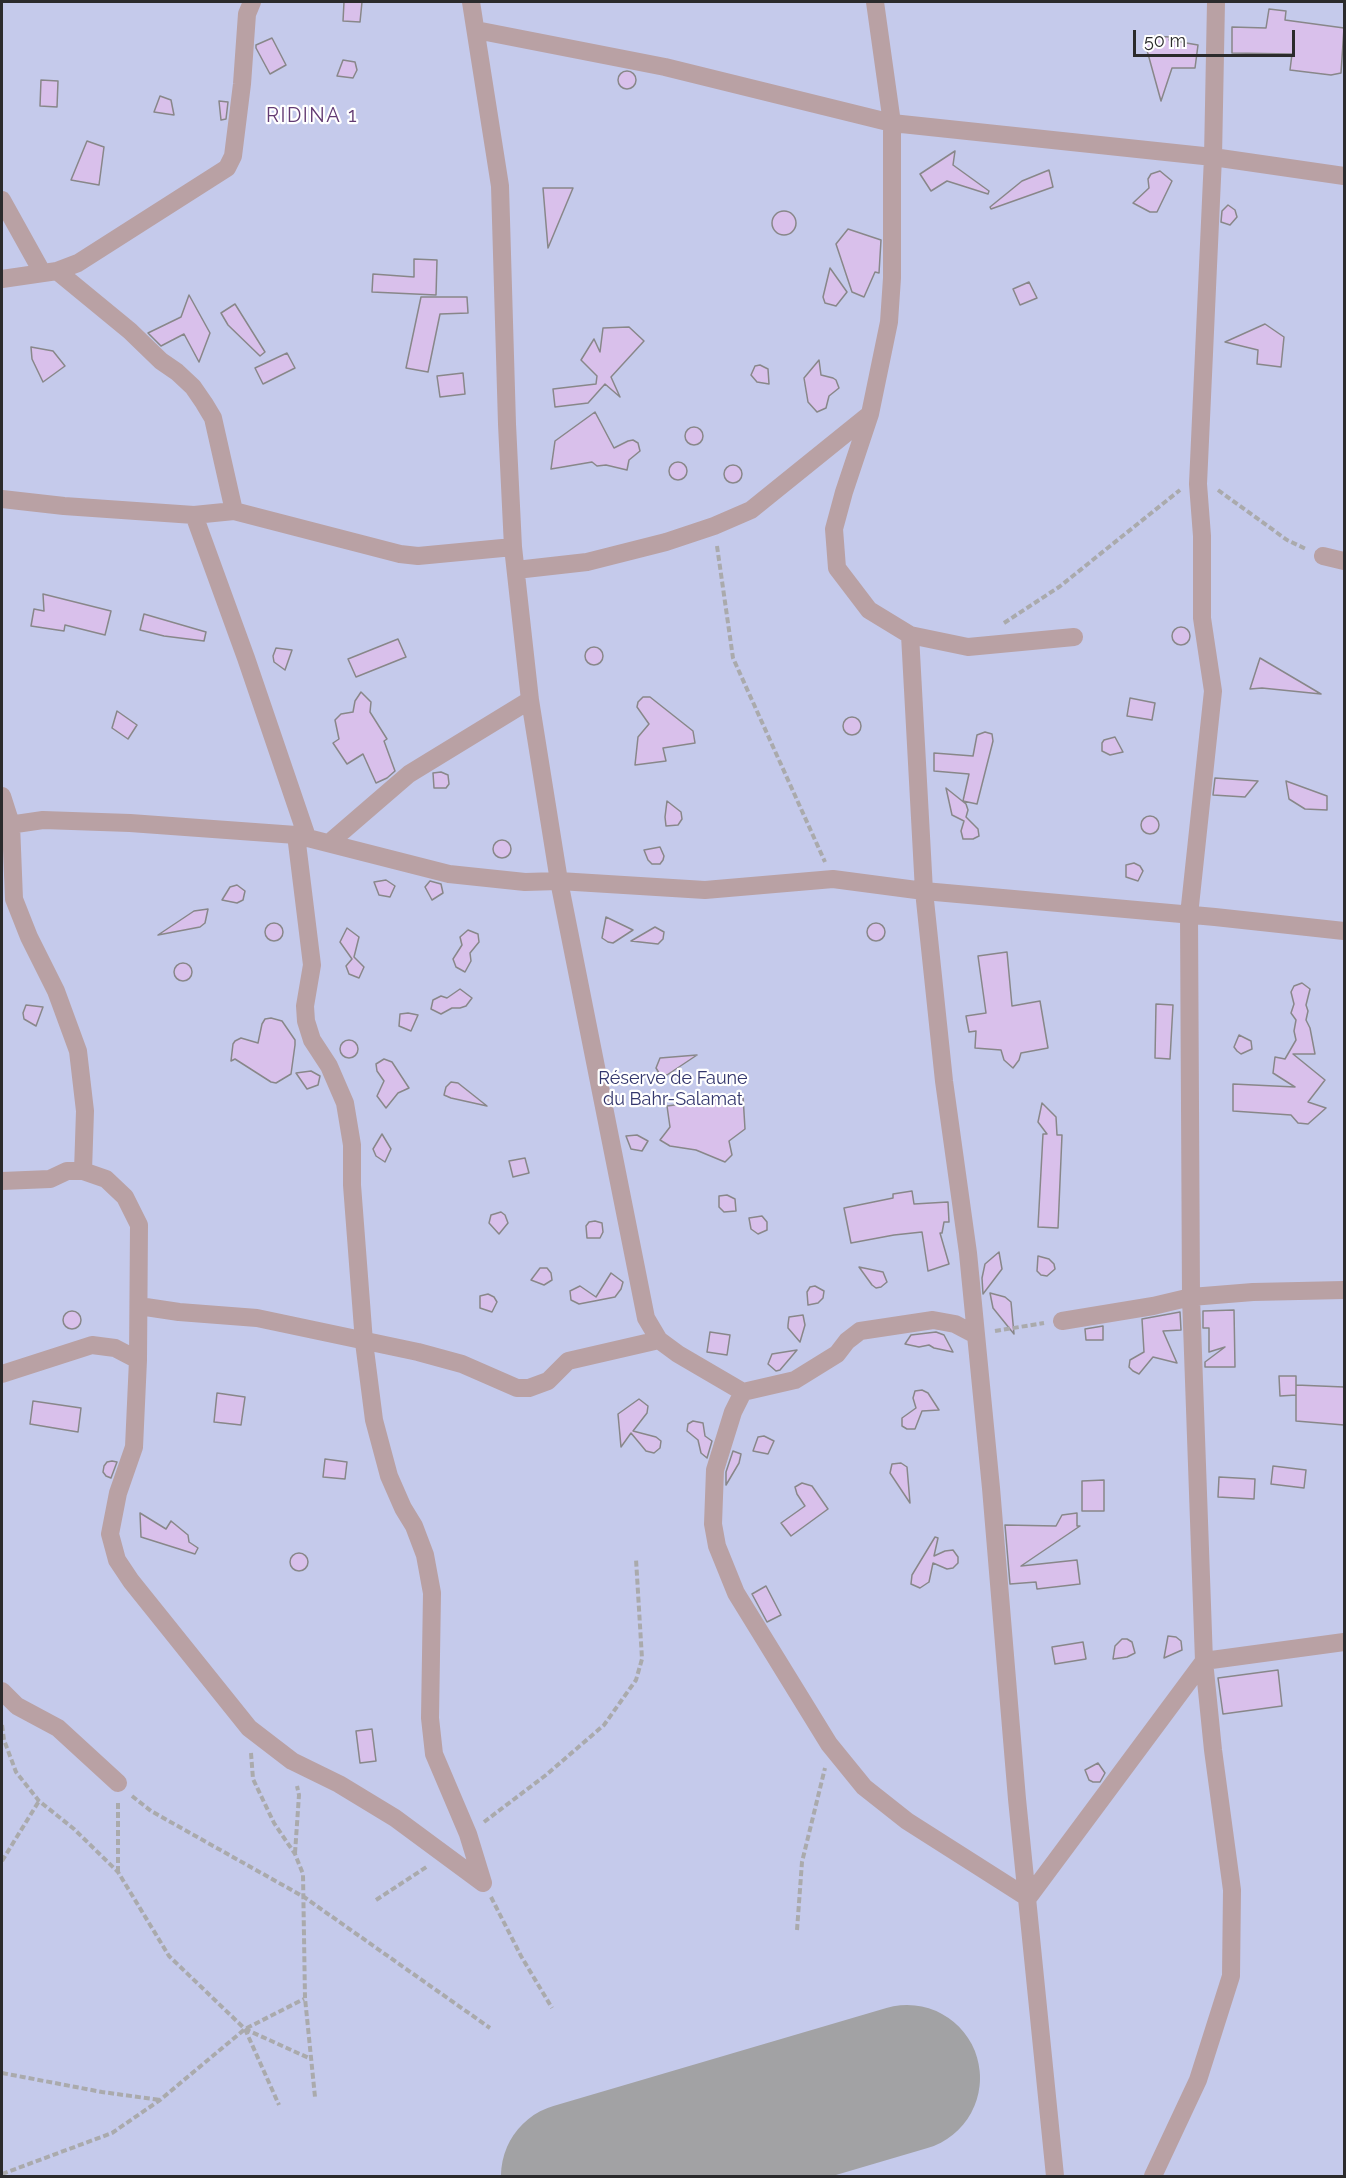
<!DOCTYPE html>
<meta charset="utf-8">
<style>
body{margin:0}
#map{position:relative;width:1346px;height:2178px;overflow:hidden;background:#e5e5e8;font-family:Raleway,sans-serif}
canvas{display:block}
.frame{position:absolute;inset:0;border:3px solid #2b2b2c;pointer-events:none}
.scale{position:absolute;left:1133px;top:30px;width:162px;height:27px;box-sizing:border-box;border:3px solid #2b2b2c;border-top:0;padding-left:8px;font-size:18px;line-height:21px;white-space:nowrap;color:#2b2b2c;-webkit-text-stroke:4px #fff;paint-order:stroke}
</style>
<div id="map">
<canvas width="1346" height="2178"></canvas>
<div class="frame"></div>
<div class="scale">50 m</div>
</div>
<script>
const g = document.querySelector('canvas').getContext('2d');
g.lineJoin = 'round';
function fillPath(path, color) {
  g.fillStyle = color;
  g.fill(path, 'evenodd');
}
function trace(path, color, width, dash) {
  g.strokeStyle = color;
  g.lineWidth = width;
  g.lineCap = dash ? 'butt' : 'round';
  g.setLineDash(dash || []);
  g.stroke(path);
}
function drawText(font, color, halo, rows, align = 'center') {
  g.font = font + ' Raleway,sans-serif';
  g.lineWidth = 4.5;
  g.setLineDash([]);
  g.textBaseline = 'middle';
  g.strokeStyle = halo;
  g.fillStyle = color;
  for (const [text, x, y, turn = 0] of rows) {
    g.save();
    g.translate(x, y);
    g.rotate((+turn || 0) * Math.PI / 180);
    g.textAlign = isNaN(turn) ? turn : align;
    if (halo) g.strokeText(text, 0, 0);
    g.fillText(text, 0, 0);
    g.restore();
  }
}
fillPath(new Path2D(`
 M2,2H1344V2176H2Z`), '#c5caeb');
trace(new Path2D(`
 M574,2176L907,2078`), '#a2a2a4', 146);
const building = new Path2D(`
 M344,2H362L360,22L343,21Z
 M1269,9L1286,11L1285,20L1344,28L1341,73L1331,75L1290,70L1292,54L1232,53V27L1266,28Z
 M1152,36L1170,37L1169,40L1198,45L1195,68H1172L1161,101L1145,43Z
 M272,38L286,65L270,74L256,48V45Z
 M343,60L355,62L357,70L353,78L337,76Z
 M618 80a9 9 0 1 1 18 0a9 9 0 1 1-18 0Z
 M41,80L58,81L57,107L40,106Z
 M160,96L171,100L174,115L154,112Z
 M219,101L228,102L226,119L221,120Z
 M87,141L104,147L99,185L71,180Z
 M955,151L953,165L989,191L988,194L947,181L931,191L920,174Z
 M1049,170L1053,187L991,209L990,207L1022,181Z
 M1160,171L1172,181L1157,212H1150L1133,203L1149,188L1148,179L1151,174Z
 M543,188H573L548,248Z
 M1228,205L1235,210L1237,217L1230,225L1221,222L1222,211Z
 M772 223a12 12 0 1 1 24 0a12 12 0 1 1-24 0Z
 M848,229L881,240L879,273L875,272L864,297L852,292L836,244Z
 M414,259L437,260L436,295L372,292L373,274L414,277Z
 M830,268L847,292L836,306L825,303L823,297Z
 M1029,282L1037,298L1020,305L1013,289Z
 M189,295L210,333L199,362L184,334L161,346L148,333L181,317Z
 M421,297H467L468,313L440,314L428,372L406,368Z
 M235,304L265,352L260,356L228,325L221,313Z
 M1265,324L1284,337L1281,367L1257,364L1258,350L1225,342Z
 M629,327L644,341L611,377L620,397L605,384L588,403L555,407L553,389L596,384L597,376L581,360L594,339L600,352L603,328Z
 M31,347L53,351L65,366L43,382L32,359Z
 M287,353L295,368L263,384L255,368Z
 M819,360L821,375L833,378L836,380L839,388L829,396L826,408L817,412L808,402L804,378Z
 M760,365L768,369L769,384L757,382L751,375L755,366Z
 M463,373L465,394L440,397L437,376Z
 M595,412L614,448L628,441L633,440L638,443L640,451L629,460L627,470L606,465L597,466L592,462L551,469L555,441Z
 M685 436a9 9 0 1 1 18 0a9 9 0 1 1-18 0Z
 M669 471a9 9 0 1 1 18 0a9 9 0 1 1-18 0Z
 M724 474a9 9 0 1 1 18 0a9 9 0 1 1-18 0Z
 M43,594L111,611L105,635L65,625L64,631L31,626L34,609L44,611Z
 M144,614L206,632L204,641L164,636L140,630Z
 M1172 636a9 9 0 1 1 18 0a9 9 0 1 1-18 0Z
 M398,639L406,657L356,677L348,659Z
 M585 656a9 9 0 1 1 18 0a9 9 0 1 1-18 0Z
 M276,648L292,650L285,670L274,662L273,656Z
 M1260,658L1321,694L1262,688L1250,689Z
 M361,692L371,702L370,712L387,739L384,741L395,771L387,778L376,783L363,754L347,764L333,743L339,739L335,720L341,714L353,712L355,701Z
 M643,697H650L693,731L695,743L663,748L666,761L635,765L638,737L649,724L637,707L638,702Z
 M1130,698L1155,703L1152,720L1127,716Z
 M117,711L137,725L128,739L112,728Z
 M843 726a9 9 0 1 1 18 0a9 9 0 1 1-18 0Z
 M985,732L992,734L993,741L977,804L963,801L969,774L934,771V753L973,756L977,735Z
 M1115,737L1123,752L1110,755L1102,751V743L1104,740Z
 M441,772L448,775L449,784L446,788H434L433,773Z
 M1215,778L1258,781L1245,797L1213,795Z
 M1286,781L1327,796V810L1305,809L1289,799Z
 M946,788L966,804L968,810L966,817L978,829L979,836L973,839H963L961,831L964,821L952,815Z
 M667,801L681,812L682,819L678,825L666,826L665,817Z
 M1141 825a9 9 0 1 1 18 0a9 9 0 1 1-18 0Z
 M493 849a9 9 0 1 1 18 0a9 9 0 1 1-18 0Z
 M660,847L664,856L663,860L660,864H652L648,860L644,850Z
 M1134,863L1140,866L1143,871L1138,881L1126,877V865Z
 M386,880L395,886L390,897L379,895L374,882Z
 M430,881L441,884L443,893L432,900L425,887Z
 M237,885L245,891L243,900L237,903L222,900L230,887Z
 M208,909L205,923L200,927L158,935L194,911Z
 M606,917L633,930L613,943L608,942L602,938Z
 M867 932a9 9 0 1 1 18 0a9 9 0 1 1-18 0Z
 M265 932a9 9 0 1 1 18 0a9 9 0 1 1-18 0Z
 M655,927L664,932L663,939L658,944L631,941Z
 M347,928L359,937L354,957L364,967L359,978L349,974L346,966L352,959L340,942Z
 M468,930L478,934L479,942L470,953L471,961L465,972L456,967L453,959L462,945L460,937Z
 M1007,952L1012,1006L1040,1001L1048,1048L1021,1053L1019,1060L1013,1068L1004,1060L1001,1050L975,1048L976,1031L969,1032L966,1016L986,1013L978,956Z
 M174 972a9 9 0 1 1 18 0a9 9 0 1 1-18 0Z
 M1302,983L1310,989L1306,1005L1308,1011L1306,1020L1310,1028L1315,1054H1293L1325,1080L1308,1102L1326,1108L1308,1124L1298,1123L1291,1115L1233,1111V1084L1295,1087L1273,1073L1275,1057L1285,1059L1296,1040L1294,1031L1296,1020L1291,1013L1294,1004L1291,992L1294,986Z
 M460,989L472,998L466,1006L460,1008H452L441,1014L431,1009L433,1000L441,996L447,998Z
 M1156,1004L1173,1005L1170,1059L1155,1058Z
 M26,1005L43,1007L36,1026L24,1019L23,1013Z
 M408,1013L418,1015L411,1031L399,1026L400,1014Z
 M271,1018L282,1021L295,1040V1045L291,1074L276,1083L271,1082L235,1059L231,1061L233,1044L235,1041L241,1038L258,1043L262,1024L265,1019Z
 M1239,1035L1251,1041L1252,1049L1241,1054L1237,1051L1234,1047Z
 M340 1049a9 9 0 1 1 18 0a9 9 0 1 1-18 0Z
 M697,1055L667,1075L659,1073L656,1068L660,1058Z
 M384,1059L392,1062L409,1088L398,1093L386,1108L377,1096L384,1081L377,1071L376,1064Z
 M311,1071L320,1076L318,1085L307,1089L296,1073Z
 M451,1082L458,1083L487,1106L451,1098L444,1095L446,1087Z
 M743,1096L745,1129L729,1141L732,1155L725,1162L696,1150L670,1146L660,1140L670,1127L667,1106Z
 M1042,1103L1056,1117L1057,1135H1062L1058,1228L1038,1227L1043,1134H1047L1038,1122Z
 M382,1134L391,1149L385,1162L376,1156L373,1149Z
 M637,1135L648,1141L642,1151L631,1149L626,1136Z
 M525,1158L529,1173L513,1177L509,1161Z
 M912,1191L914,1204L948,1202L949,1222H944L942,1233H940L949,1264L928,1271L922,1232L894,1235L851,1243L844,1208L893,1198V1194Z
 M727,1195L735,1199L736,1211L724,1212L719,1207V1196Z
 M501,1212L505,1215L508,1223L499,1234L489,1223L491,1215Z
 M762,1216L767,1222V1230L758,1234L751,1229L749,1218Z
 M595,1221L602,1223L603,1232L600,1238H587L586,1226L589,1222Z
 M999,1252L1002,1269L983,1294L982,1278L985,1264Z
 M1038,1256L1049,1259L1054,1264L1055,1269L1047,1276L1041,1275L1037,1271Z
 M859,1267L883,1272L887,1282L881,1287L876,1288L872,1285Z
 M540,1268H547L551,1273L552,1280L544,1285L531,1280Z
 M611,1273L623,1282L621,1289L615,1297L579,1304L571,1300L570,1291L580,1286L596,1297Z
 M815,1286L824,1291L823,1298L818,1303L808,1305L807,1292L810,1287Z
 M990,1293L1005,1297L1011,1302L1014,1334L993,1308Z
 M488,1294L494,1297L497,1302L492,1312L480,1308V1296Z
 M1234,1310L1235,1367H1205V1362L1225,1347L1209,1352V1328H1203V1311Z
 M63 1320a9 9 0 1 1 18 0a9 9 0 1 1-18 0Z
 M1180,1312L1181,1330L1163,1331L1177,1363L1153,1357L1139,1374L1133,1371L1129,1367L1130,1360L1144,1352L1142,1319Z
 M803,1315L805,1325L800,1342L788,1328V1325L789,1317Z
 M1103,1326V1340H1086L1085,1329Z
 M710,1332L730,1335L727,1355L707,1352Z
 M936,1332L944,1335L953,1352L934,1348L929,1345L919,1347L905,1344L911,1335Z
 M797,1350L780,1370L776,1371L768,1364L772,1354Z
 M1279,1376H1296V1395L1280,1396Z
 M1296,1385L1344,1387V1425L1296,1421Z
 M922,1390L928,1393L939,1410L922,1411L915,1429H907L902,1426V1418L916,1408L913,1398L915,1391Z
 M217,1393L245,1397L241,1425L214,1422Z
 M639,1399L648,1406L647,1413L633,1431L656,1437L661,1441L660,1448L654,1453L646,1451L631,1433L621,1447L618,1414Z
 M33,1401L81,1408L78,1432L30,1424Z
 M693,1421L703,1423L705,1436L712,1441L707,1458L701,1453L698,1440L687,1431L688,1424Z
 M764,1436L774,1441L768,1454L753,1451L758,1437Z
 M733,1451L741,1454L739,1463L726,1485V1472Z
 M325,1459L347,1462L345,1479L323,1477Z
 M112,1461L117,1462L111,1478L106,1476L103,1472L104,1466L107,1462Z
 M901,1463L907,1467L910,1503L890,1473L892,1464Z
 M1273,1466L1306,1470L1304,1488L1271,1484Z
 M1219,1477L1255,1479L1254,1499L1218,1497Z
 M1104,1480V1511H1082V1481Z
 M802,1483L812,1486L828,1509L791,1536L781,1523L805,1506L797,1494L795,1487Z
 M140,1513L166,1529L171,1521L188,1535L189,1542L198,1548L195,1554L141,1537Z
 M1077,1513V1526H1080L1021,1566L1077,1560L1080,1584L1037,1589L1036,1582L1010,1584L1005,1525L1056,1526L1062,1515Z
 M935,1537L938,1538L934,1556L945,1551L953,1550L958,1557V1563L953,1568L947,1569L933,1563L929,1582L920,1588L911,1584L912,1575Z
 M290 1562a9 9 0 1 1 18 0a9 9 0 1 1-18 0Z
 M766,1586L781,1615L767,1622L752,1594Z
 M1168,1636L1176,1637L1181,1641L1182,1650L1164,1658Z
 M1122,1639H1127L1132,1642L1135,1653L1127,1657L1113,1659L1115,1646Z
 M1083,1642L1086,1659L1055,1664L1052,1647Z
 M1278,1670L1282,1706L1223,1714L1218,1678Z
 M372,1729L376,1761L360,1763L356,1731Z
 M1098,1763L1105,1773L1100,1782H1093L1089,1780L1085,1770Z`);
fillPath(building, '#d9c0eb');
trace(building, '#888789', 1.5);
trace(new Path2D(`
 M1218,490L1287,540L1306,549
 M717,546L733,658L825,862
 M1004,623L1059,587L1180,490
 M995,1331L1044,1323
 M2,1725L4,1740L16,1772L39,1801L74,1829L118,1872L169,1956L245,2029L311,2059
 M251,1753L253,1779L274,1823L295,1854L303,1874L305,1998L315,2097
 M132,1796L151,1811L304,1897L490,2028
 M484,1822L546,1775L604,1725L636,1680L642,1659L636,1559
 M295,1853L299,1795L297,1786
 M2,1861L39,1801
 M118,1872V1801
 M491,1897L521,1956L552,2008
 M376,1900L428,1866
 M797,1930L802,1862L825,1768
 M245,2029L279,2105
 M2,2073L102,2092L160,2100
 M2,2174L112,2133L160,2100L245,2029L304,1999`), '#aaaaac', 4, [6, 3]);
trace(new Path2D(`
 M471,2L500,186L507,424L513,547L530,700L559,881L646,1318L659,1340L678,1354L743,1392L795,1380L837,1354L847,1341L860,1331L933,1320L955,1324L974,1334
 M875,2L892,123V278L889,322L870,414L844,492L834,529L837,568L869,610L910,635L968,647L1074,637
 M476,30L665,67L892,123L1213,157L1344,176
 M2,200L42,272
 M57,271L130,331L161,361L177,372L193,387L204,403L213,418L234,511
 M2,279L57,271L78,263L227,168L233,156L242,84L247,14L252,2
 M2,499L64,506L194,515L234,511L400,554L418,556L513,547
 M194,515L246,658L307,837
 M1323,556L1344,561
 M516,570L587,562L666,542L714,526L751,510L870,414
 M910,635L924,891L944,1081L968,1253L991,1488L1017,1799L1055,2176
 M2,796L11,824L14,899L29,937L56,991L78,1051L85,1111L83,1171L106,1179L125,1197L139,1225L138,1360L134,1447L118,1493L110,1534L117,1560L131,1581L249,1728L292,1761L339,1784L395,1818L483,1883
 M2,826L43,820L130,823L296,835L449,874L525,882L559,881L705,890L833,879L924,891L1215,917L1344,931
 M296,835L312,965L305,1006L306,1021L312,1040L329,1066L345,1103L352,1145V1185L364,1342L374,1420L389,1476L403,1508L414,1526L425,1555L432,1593L430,1718L434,1754L468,1834L483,1883
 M329,843L409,774L530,700
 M2,1181L50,1179L67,1171H83
 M139,1306L179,1312L257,1318L418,1352L462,1364L517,1388H529L548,1381L568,1361L659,1340
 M1062,1321L1153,1306L1191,1297L1253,1292L1344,1290
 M2,1374L92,1345L115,1348L138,1360
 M743,1392L733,1412L715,1470L713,1524L717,1546L736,1593L829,1744L864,1787L907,1821L1028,1898L1204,1661L1344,1642
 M2,1691L17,1706L58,1728L118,1783
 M1153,2176L1198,2080L1231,1976L1232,1890L1213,1750L1204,1661L1191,1297L1189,915L1213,691L1202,618V536L1198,484L1213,157L1216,2`), '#b9a1a4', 18);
drawText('18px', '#33366d', '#fff', [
 ["Réserve de Faune",673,1079],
 ["du Bahr-Salamat",673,1100]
]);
g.letterSpacing = '1.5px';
drawText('20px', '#633b73', '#fff', [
 ["RIDINA 1",312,116]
]);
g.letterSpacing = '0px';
</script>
